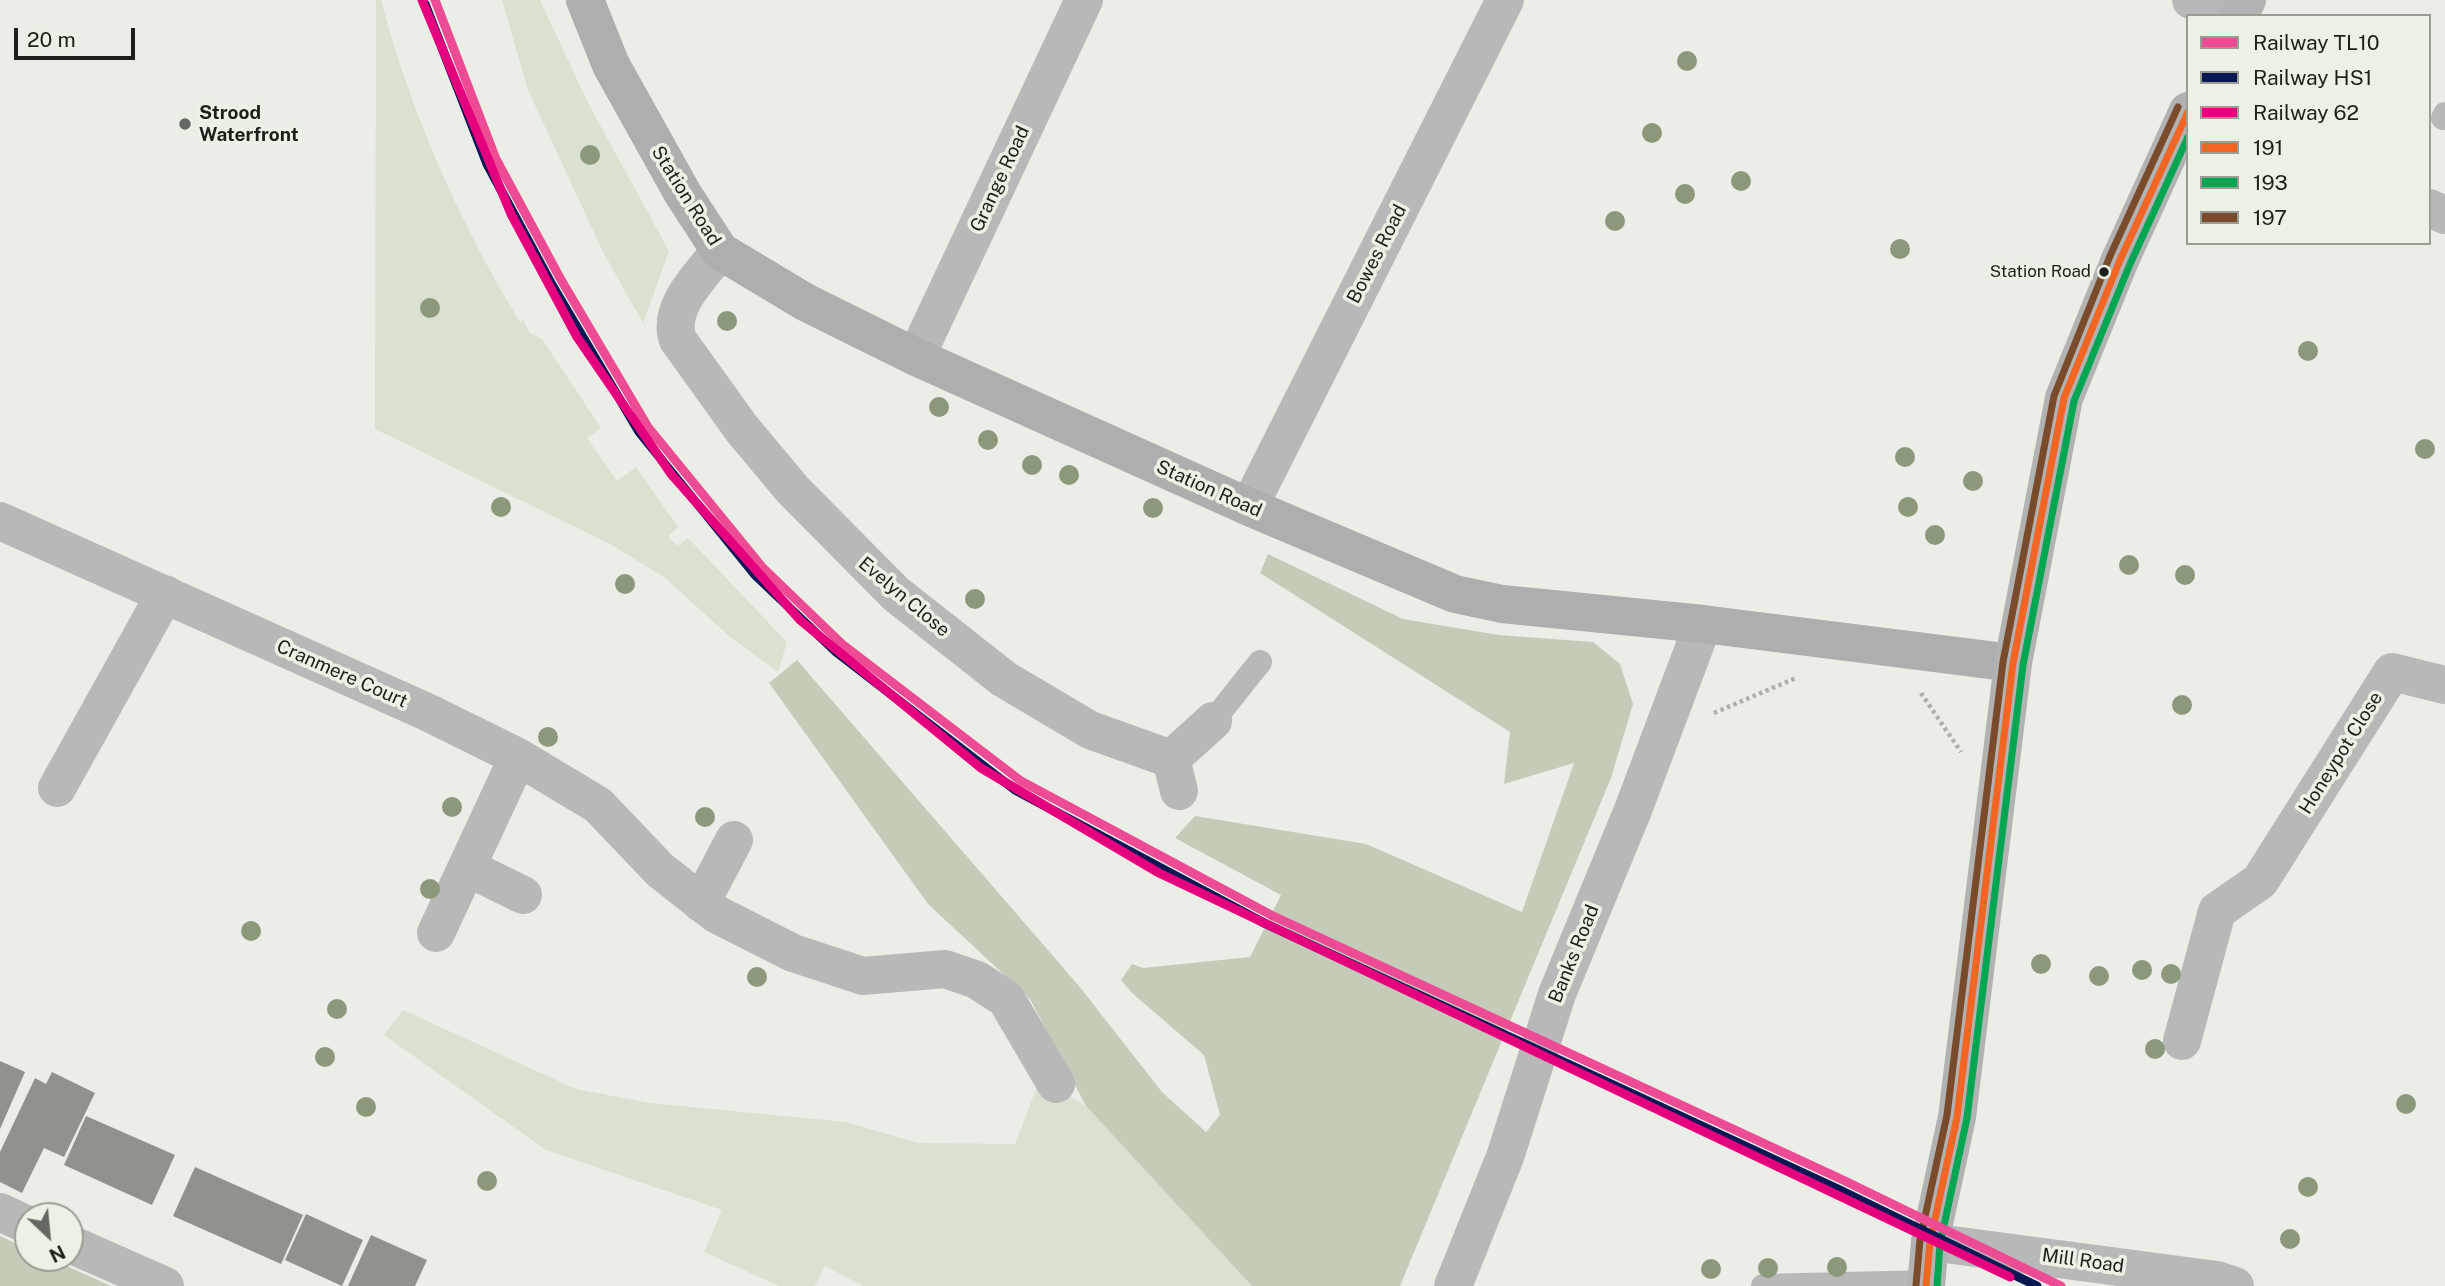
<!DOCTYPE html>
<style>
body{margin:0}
#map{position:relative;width:2445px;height:1286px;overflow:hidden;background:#ebeee7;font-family:"Public Sans",sans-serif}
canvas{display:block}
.legend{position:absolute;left:2186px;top:14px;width:245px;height:231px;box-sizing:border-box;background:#ebf1e4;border:2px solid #999d93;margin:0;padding:9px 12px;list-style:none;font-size:21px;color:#1d1f1a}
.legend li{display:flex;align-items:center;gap:14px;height:35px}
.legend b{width:35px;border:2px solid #999d93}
.north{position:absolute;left:14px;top:1202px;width:70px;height:70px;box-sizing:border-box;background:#ebf1e4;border:2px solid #999d93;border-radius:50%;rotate:154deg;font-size:19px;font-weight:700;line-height:28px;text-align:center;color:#1d1f1a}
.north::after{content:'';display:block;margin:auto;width:24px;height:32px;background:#656762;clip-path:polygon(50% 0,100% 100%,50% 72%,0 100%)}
.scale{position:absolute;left:14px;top:28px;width:121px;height:32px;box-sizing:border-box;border:4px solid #1d1f1a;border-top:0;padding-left:9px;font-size:21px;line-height:24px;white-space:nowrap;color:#1d1f1a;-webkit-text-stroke:5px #ebf1e4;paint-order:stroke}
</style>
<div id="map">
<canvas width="2445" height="1286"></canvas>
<ul class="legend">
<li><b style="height:9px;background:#ee4b95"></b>Railway TL10</li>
<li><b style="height:9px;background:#091855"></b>Railway HS1</li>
<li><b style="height:9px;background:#e5007d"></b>Railway 62</li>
<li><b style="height:9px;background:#f26522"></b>191</li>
<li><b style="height:9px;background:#00a651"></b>193</li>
<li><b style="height:9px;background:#7a4b2a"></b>197</li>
</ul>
<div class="north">N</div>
<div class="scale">20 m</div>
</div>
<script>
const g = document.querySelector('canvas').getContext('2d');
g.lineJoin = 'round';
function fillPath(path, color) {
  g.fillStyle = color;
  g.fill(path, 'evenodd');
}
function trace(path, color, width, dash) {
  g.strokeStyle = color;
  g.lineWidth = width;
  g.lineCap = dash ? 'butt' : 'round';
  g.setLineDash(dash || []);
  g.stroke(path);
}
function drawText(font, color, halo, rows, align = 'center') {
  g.font = font + ' "Public Sans",sans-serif';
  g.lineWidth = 7;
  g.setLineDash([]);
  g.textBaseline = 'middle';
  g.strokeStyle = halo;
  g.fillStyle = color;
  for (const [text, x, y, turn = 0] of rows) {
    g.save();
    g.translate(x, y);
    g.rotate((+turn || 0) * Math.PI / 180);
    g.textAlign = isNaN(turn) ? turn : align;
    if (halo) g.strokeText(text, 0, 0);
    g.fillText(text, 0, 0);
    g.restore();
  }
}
fillPath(new Path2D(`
 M376,0H381C410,111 460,224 520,322L523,320L530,333L542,339L601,428L587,438L617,481L636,467L678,527L668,536L677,546L688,538L787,642L778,672L729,636L664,577L610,544L375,429Z
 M502,0H540L588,103L669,251L643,323L603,252L528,90Z
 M403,1010L576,1089L650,1103L846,1122L918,1143L1015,1144L1040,1079L1086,1106L1252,1286H863L825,1266L815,1286H779L704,1252L722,1210L546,1150L384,1035Z`), '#d9e1d0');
fillPath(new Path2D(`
 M1268,554L1403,619L1499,635L1593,642L1620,664L1633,704L1611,778L1400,1286H1252L1086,1106L1030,999L928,904L769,683L797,660L1079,986L1162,1092L1206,1132L1220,1115L1204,1055L1132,993L1121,980L1132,964L1143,968L1250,957L1281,895L1175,838L1195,816L1366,844L1522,912L1574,763L1504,784L1510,732L1260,573Z
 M0,1236L28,1249V1258H49L111,1286H0Z`), '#c4ccb9');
fillPath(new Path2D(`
 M0,1061L25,1072L0,1129Z
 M52,1072L95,1093L64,1157L44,1148L22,1193L0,1182V1152L35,1078L46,1084Z
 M86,1116L175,1155L152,1205L64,1165Z
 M195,1167L303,1215L281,1264L173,1216Z
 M306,1214L363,1240L342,1286L285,1260Z
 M371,1235L427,1260L415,1286H348Z`), '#90938d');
trace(new Path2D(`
 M1921,693L1961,752
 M1714,713L1796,678`), '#aeaead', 4.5, [3.5, 3.5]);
trace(new Path2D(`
 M2443,118L2445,114
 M1213,721L1260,662
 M1763,1286L1926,1282`), '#b9b8b9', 24);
trace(new Path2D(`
 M2191,0L2226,16
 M2429,208L2445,215
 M720,251C702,275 666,307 678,340L742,429L793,490L896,594L1004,679L1090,730L1171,759L1213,721
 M916,357L1084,0
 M1249,507L1505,0
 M0,521L427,712L518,757L598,805L660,870L716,914L793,953L863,976L945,969L977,980L1006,999L1056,1084
 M1171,759L1179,791
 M57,788L165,594
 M468,868L523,895
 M701,903L734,840
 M436,933L518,757
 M2182,1041L2217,911L2260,881L2392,672L2445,685
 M0,1212L28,1225
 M1930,1242L2217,1280L2235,1286
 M70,1244L165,1286
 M1453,1286L1505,1157L1557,994L1633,810L1703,624`), '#b9b8b9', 38);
trace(new Path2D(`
 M585,0L611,65L683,194L720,251L805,302L916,357L1249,507L1455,594L1502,604L1703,624L2013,663`), '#afaeaf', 38);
trace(new Path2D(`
 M2239,16L2247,0
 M1926,1286L1930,1242L1957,1117L2013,663L2064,398L2120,260L2188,111`), '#b1b2b1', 38);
trace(new Path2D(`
 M1926,1286L1930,1242L1957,1117L2013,663L2064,398L2120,260L2188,112`), '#f26522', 7);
trace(new Path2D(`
 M1937,1286L1940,1244L1967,1118L2023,665L2074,401L2130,264L2188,137`), '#00a651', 7);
trace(new Path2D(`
 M1916,1285L1920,1240L1947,1115L2003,662L2054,396L2110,256L2178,107`), '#7a4b2a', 7);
trace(new Path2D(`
 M435,0L496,159L560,278L648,427L763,568L842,644L1021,781L1271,915L1843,1180L2061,1286`), '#ee4b95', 9);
trace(new Path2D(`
 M425,4L487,164L551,283L639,432L755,575L836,652L1015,790L1266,924L1838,1189L2037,1286`), '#091855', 9);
trace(new Path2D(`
 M422,0L511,214L577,337L671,474L800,620L981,768L1159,873L2010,1277`), '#e5007d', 9);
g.fillStyle = '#8c987b';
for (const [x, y] of [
 [1687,61],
 [1652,133],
 [590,155],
 [1741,181],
 [1685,194],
 [1615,221],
 [1900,249],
 [430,308],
 [727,321],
 [2308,351],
 [939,407],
 [988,440],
 [2425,449],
 [1905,457],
 [1032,465],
 [1069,475],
 [1973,481],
 [501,507],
 [1908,507],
 [1153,508],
 [1935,535],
 [2129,565],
 [2185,575],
 [625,584],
 [975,599],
 [2182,705],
 [548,737],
 [452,807],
 [705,817],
 [430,889],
 [251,931],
 [2041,964],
 [2142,970],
 [2171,974],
 [2099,976],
 [757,977],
 [337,1009],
 [2155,1049],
 [325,1057],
 [2406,1104],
 [366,1107],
 [487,1181],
 [2308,1187],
 [2290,1239],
 [1837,1267],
 [1768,1268],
 [1711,1269]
]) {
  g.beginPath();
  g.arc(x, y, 10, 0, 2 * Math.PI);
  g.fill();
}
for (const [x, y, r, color] of [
 [185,124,7,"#656762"],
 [2104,272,6,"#1d1f1a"]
]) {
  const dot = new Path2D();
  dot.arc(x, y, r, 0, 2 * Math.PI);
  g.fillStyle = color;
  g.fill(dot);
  trace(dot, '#ebf1e4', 2.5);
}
drawText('17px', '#1d1f1a', '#ebf1e4', [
 ["Station Road",2091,272]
], 'right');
drawText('bold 19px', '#1d1f1a', '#ebf1e4', [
 ["Strood",199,113],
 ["Waterfront",199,135]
], 'left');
drawText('19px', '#1d1f1a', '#ebf1e4', [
 ["Grange Road",1000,179,-65],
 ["Station Road",686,196,58],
 ["Bowes Road",1377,254,-63],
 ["Station Road",1209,489,24],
 ["Evelyn Close",904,597,40],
 ["Cranmere Court",342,674,24],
 ["Honeypot Close",2341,753,-58],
 ["Banks Road",1574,954,-68],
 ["Mill Road",2083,1261,8]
]);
</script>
